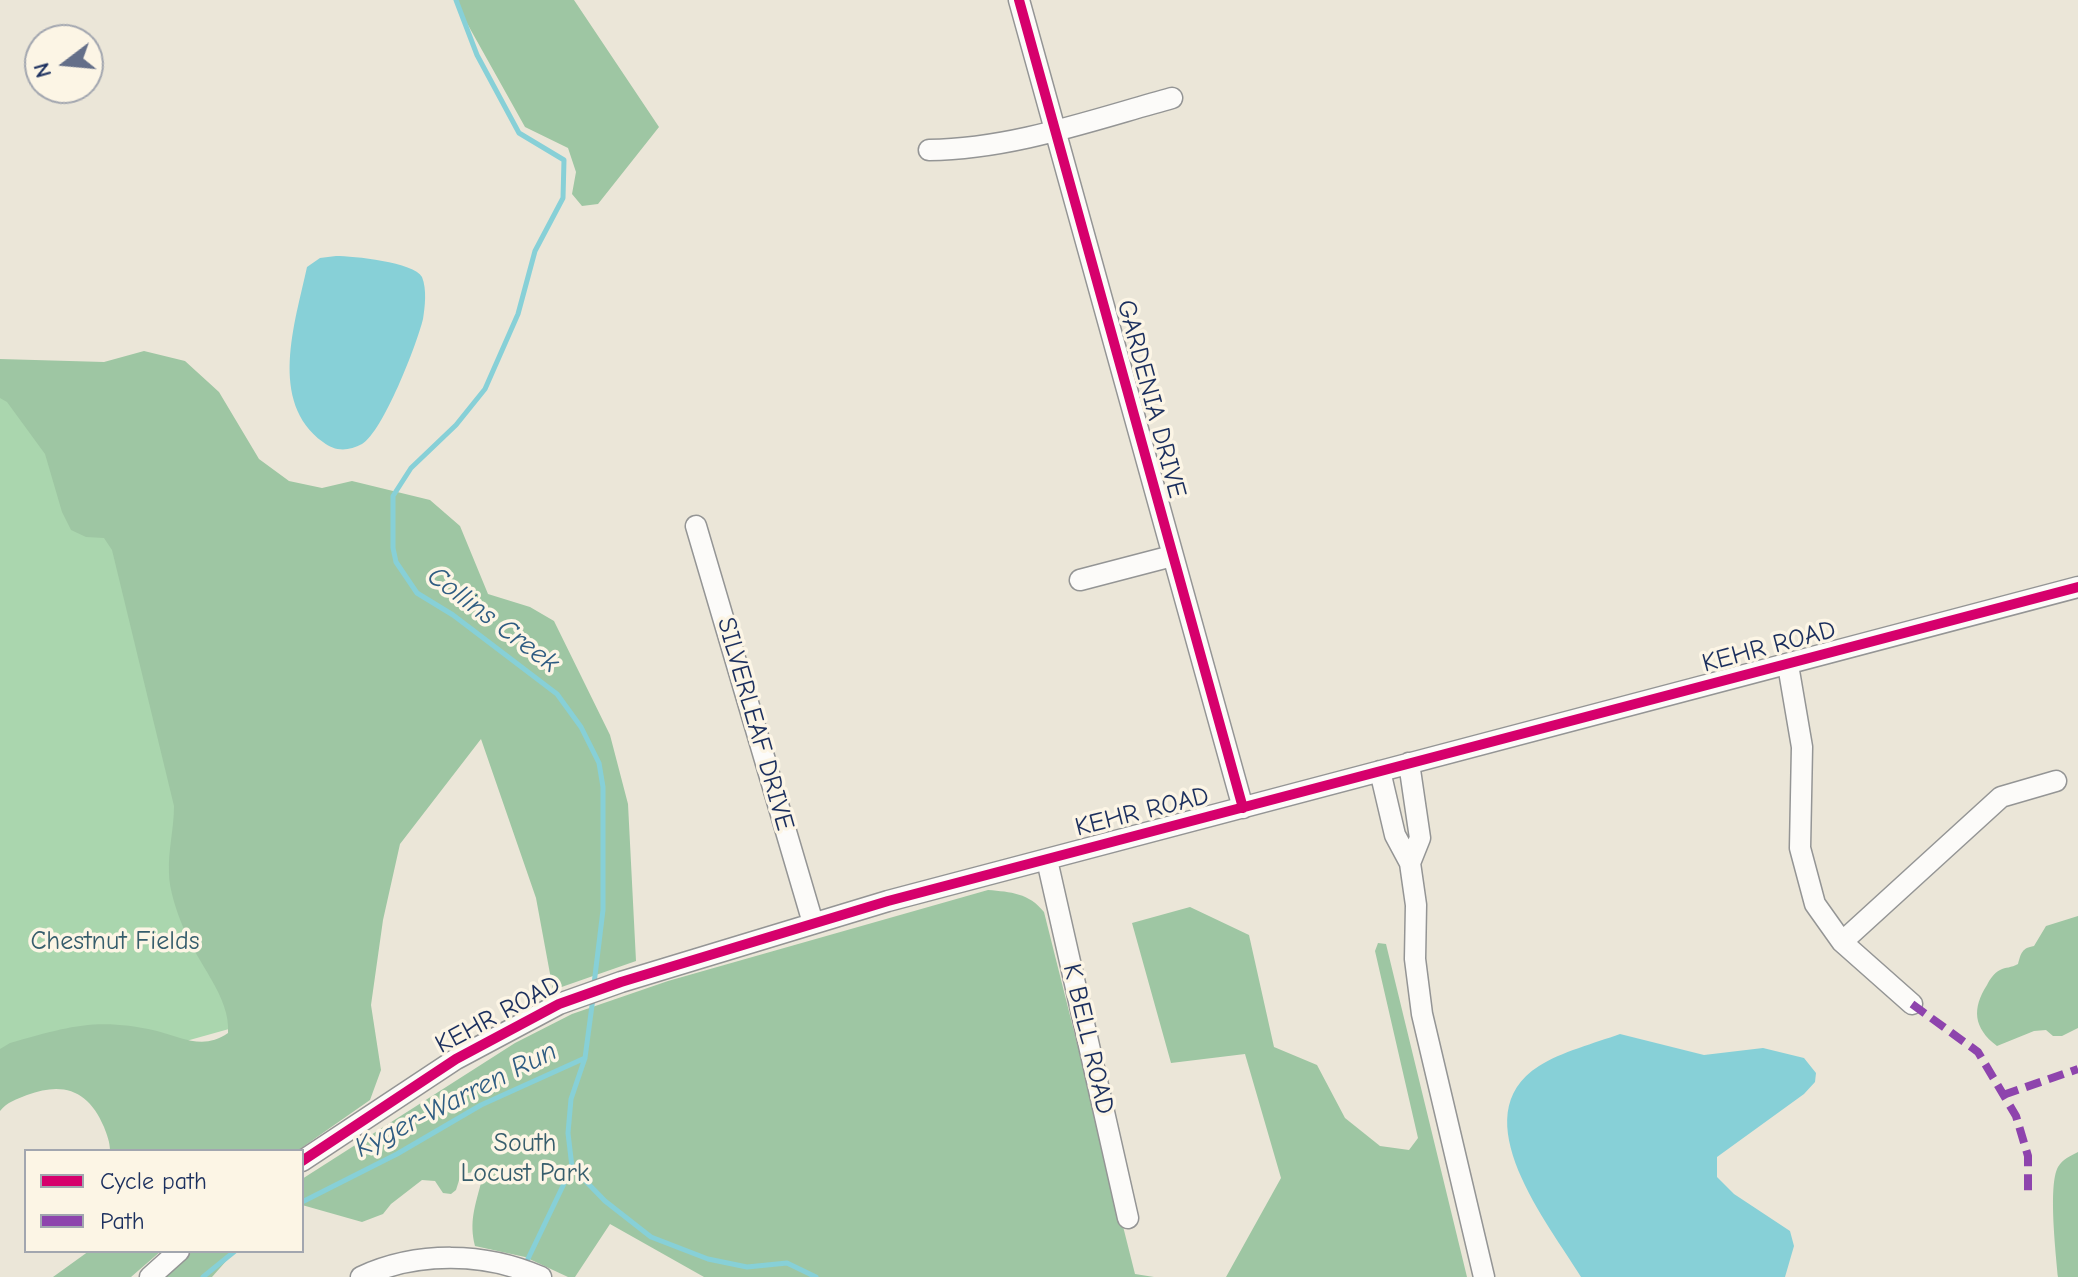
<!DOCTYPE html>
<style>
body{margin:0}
#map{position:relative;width:2078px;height:1277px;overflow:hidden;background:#ebe6d8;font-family:"Comic Neue",sans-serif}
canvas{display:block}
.legend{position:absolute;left:24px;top:1149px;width:280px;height:104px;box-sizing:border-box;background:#fcf5e5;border:2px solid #a2a6af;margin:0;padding:10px 14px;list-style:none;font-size:24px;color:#1b2f5e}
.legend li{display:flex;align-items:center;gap:16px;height:40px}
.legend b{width:40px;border:2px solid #a2a6af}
.north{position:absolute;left:24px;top:24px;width:80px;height:80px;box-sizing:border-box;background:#fcf5e5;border:2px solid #a2a6af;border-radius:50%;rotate:254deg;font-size:22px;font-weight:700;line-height:32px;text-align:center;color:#1b2f5e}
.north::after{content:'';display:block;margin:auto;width:28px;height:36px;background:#646f89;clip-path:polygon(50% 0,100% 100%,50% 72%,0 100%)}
</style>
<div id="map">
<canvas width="2078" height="1277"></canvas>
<ul class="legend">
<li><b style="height:10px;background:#d6006c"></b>Cycle path</li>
<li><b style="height:10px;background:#8e44ad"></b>Path</li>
</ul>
<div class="north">N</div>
</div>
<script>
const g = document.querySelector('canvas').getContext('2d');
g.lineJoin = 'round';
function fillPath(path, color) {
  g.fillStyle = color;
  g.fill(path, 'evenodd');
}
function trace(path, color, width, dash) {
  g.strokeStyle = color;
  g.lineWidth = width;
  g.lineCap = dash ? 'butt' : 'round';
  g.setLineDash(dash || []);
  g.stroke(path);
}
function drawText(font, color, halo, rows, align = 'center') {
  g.font = font + ' "Comic Neue",sans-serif';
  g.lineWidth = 7;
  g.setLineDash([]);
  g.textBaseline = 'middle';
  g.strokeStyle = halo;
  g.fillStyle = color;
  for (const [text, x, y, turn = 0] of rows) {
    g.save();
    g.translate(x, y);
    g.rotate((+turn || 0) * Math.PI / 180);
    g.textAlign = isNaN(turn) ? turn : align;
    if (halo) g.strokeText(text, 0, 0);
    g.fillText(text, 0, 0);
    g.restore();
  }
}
fillPath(new Path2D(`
 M0,384L88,420L254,1022L0,1093Z`), '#aad6ae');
fillPath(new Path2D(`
 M454,0H574L659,127L598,204L582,206L572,194L576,172L568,148L525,127Z
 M144,351L185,361L219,392L259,459L289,481L322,488L352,481L430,500L460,526L488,594L530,607L554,621L610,735L628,804L636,961L553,990L536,898L481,739L400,844L383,920L371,1005L381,1070L370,1100L297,1151H110C110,1142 107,1135 104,1127C89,1091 64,1081 27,1095C17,1099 7,1102 0,1111V1049L10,1043C68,1027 96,1017 157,1031C183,1038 204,1050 228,1033C231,997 196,962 183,927C177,912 169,890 169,873C168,850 174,829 174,806L112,550L104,538L86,537L71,530L62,512L45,454L7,402L0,398V359L104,362Z
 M988,890C1011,892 1029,893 1044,912L1135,1274L1154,1277H704L610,1224L575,1277H568L525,1257L475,1246C469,1222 475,1206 481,1183L474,1172L461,1174L456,1190L451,1194L443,1193L435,1181L422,1180L391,1204L383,1214L362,1222L302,1205V1179L515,1043L572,1014L668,981Z
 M1190,907L1249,935L1274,1047L1317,1065L1345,1118L1380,1146L1409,1150L1418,1138L1375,951L1378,943L1386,944L1467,1277H1226L1281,1178L1245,1054L1171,1063L1132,923Z
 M2078,916V1028L2062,1036H2053L2046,1030L2034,1031L1997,1046C1973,1028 1972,1008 1987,985C1990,979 1994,973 2000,970C2006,967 2011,968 2018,964C2021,953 2022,948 2034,946L2046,926Z
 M2078,1152V1277H2058C2056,1254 2048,1185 2058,1167C2063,1159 2070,1156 2078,1152Z
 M89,1251H161L131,1277H53Z
 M193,1251H235L212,1277H162Z`), '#9ec6a3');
fillPath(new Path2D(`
 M336,256C353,256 414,262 422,277C427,289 425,307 423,319C417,344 383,432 362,444C349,451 335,452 323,442C268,402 295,323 307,267L320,258Z
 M1620,1034L1704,1055L1763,1048L1804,1058L1816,1073L1815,1082L1804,1094L1717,1157V1177L1734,1194L1790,1231L1794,1246L1785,1277H1581C1549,1224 1460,1116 1539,1066C1561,1052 1595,1043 1620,1034Z`), '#87d0d7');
trace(new Path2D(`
 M456,0L477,55L519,133L564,160L563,198L535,251L518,314L485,389L456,425L411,468L393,496V548L396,562L417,593L453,615L557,694L581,727L599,763L603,787V910L594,984
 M593,998L585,1058L571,1099L568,1133L572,1167L605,1201L651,1237L708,1259L747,1267L787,1263L816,1277
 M302,1202L397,1154L481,1105L585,1058
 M525,1265L572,1167
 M203,1277L235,1251`), '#87d0d7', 5);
const minor = new Path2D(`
 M1019,0L1243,808
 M929,150C1012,149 1092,120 1172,98
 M696,526L813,923
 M1080,580L1172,556
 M1788,665L1802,747L1800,848L1815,904L1842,942L1912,1004
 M1409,763L1420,838L1410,863
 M1380,771L1395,835L1410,863L1416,905L1415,959L1422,1014L1484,1277
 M1047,860L1128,1218
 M1842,942L2001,797L2056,781
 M302,1161L456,1059L559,1004L621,982L888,901L2078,587
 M150,1277L179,1251
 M361,1277C417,1251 485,1252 541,1277`);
trace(minor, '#949595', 23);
trace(minor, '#fcfbf9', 20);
trace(new Path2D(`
 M1912,1004L1978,1052L2016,1116L2028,1156V1193
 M2003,1095L2078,1069`), '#8e44ad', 8, [16, 8]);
trace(new Path2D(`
 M1019,0L1243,808
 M302,1161L456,1059L559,1004L621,982L888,901L2078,587`), '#d6006c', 10);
drawText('26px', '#1b2f5e', '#fcf5e5', [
 ["GARDENIA DRIVE",1151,399,75],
 ["KEHR ROAD",1769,647,-15],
 ["SILVERLEAF DRIVE",755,724,74],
 ["KEHR ROAD",1142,812,-14],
 ["KEHR ROAD",498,1015,-28],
 ["K BELL ROAD",1088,1039,77]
]);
drawText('26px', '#365d6c', '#fcf5e5', [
 ["Chestnut Fields",115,942],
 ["South",525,1144],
 ["Locust Park",525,1174]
]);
drawText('italic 28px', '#2e5c82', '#fcf5e5', [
 ["Collins Creek",493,620,37],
 ["Kyger-Warren Run",456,1100,-27]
]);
</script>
